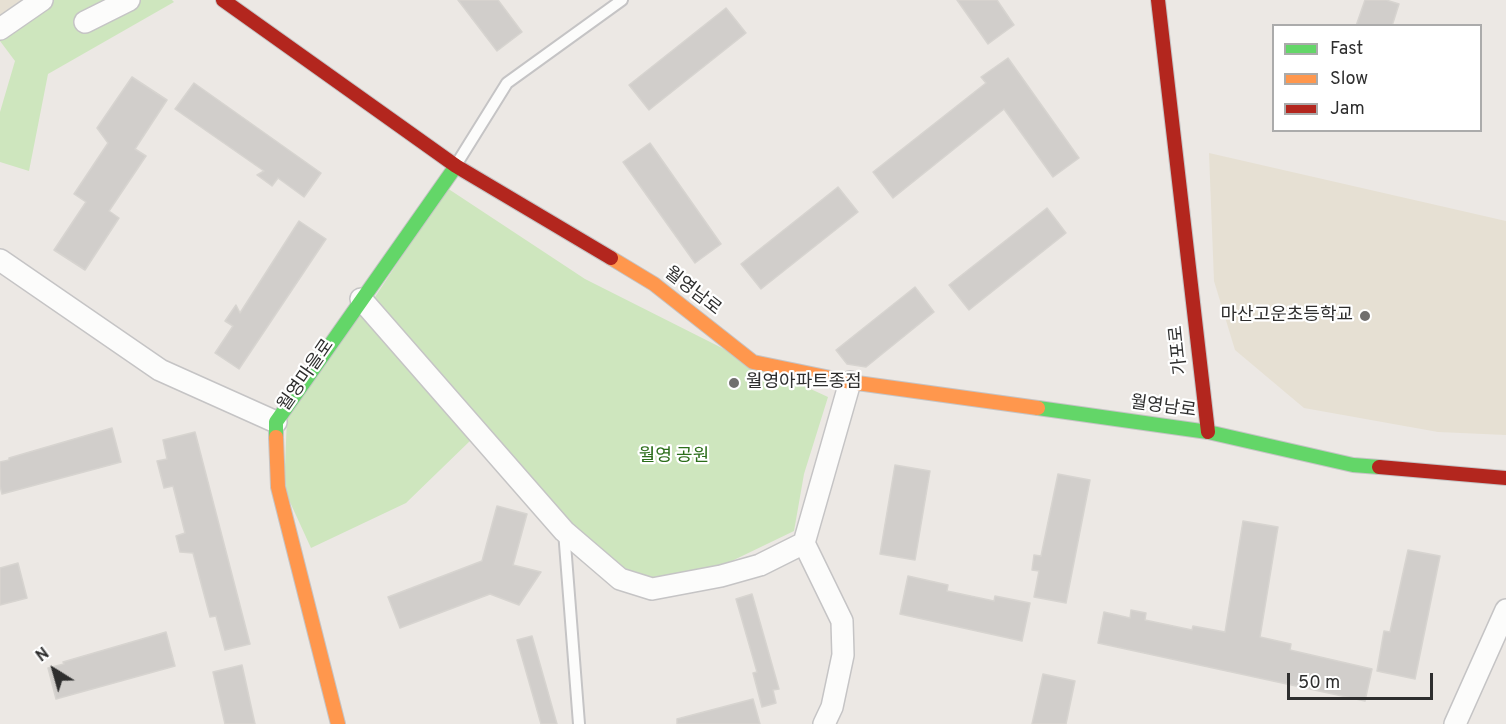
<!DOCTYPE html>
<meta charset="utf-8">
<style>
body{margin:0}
#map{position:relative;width:1506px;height:724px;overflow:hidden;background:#ece8e4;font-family:Overpass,sans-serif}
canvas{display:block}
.legend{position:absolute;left:1272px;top:24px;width:210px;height:108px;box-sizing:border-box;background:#fff;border:2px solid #ababab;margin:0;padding:8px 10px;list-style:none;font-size:18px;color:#2e2e2e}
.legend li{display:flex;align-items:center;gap:12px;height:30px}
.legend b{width:30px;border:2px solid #ababab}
.north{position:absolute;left:24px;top:640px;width:60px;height:60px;-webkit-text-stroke:4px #fff;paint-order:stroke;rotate:323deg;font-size:16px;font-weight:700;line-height:24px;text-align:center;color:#2e2e2e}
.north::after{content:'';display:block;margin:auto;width:21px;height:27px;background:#2e2e2e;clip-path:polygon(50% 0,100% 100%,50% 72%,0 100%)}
.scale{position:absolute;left:1287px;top:673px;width:146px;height:27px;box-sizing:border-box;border:3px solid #2e2e2e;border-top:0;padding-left:8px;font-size:18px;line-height:21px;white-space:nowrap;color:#2e2e2e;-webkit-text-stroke:4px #fff;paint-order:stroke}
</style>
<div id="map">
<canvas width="1506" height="724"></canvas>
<ul class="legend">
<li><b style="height:8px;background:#63d668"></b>Fast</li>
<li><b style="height:8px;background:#ff974d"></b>Slow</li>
<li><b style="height:8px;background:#b3261e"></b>Jam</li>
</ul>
<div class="north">N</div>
<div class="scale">50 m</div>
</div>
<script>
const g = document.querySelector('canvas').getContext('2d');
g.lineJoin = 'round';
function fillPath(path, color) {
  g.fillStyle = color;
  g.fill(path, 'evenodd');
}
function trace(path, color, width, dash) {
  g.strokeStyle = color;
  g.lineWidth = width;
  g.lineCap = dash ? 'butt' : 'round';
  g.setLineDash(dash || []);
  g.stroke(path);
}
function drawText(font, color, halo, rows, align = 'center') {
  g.font = font + ' Overpass,"Noto Sans KR",sans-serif';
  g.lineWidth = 4.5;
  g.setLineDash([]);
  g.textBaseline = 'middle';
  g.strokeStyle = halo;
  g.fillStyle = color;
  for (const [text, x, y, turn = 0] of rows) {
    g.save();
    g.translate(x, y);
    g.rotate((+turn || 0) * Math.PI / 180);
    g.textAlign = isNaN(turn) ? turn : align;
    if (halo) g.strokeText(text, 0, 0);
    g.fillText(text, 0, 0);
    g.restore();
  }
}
fillPath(new Path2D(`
 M0,0H26L0,17Z
 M1209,153L1506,221V435L1438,432L1304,408L1235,350L1214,281Z`), '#e6e0d3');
fillPath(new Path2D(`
 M49,0H172L174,2L48,74L29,171L0,162V112L15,61L0,41V32Z
 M447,188L585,279L726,350L828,397L804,474L794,531L711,571L654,582L610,561L483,438L373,300Z
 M361,309L473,438L406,503L311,548L284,489L287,418Z`), '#cee6be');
const building = new Path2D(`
 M458,0H498L522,32L497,51Z
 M957,0H997L1014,25L988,44Z
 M1365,0H1386L1399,4L1392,26H1356Z
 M726,8L746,33L649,110L629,85Z
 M1008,58L1079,158L1053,177L1004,109L893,198L873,172L986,83L981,77Z
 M132,77L167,100L135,149L146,156L109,211L119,218L85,270L54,250L86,202L74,194L108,143L97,128Z
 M194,83L321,173L304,197L278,178L272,186L257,175L264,171L175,109Z
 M650,143L721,244L695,263L623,162Z
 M838,187L858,212L761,289L741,264Z
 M1047,208L1066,233L969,310L949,285Z
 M299,221L326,239L239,369L215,353L233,326L225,321L236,305L240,313Z
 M915,287L934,312L866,367L847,364L836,350Z
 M112,428L121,462L2,494L0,486V462L9,460V458Z
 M195,432L250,644L225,650L216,616L210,617L193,553L180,552L176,536L185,533L173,486L164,488L157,461L167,459L163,440Z
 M895,465L930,471L915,560L880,554Z
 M1058,474L1090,480L1066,603L1034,597L1039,571L1032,570L1034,555L1041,556Z
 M497,506L527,514L513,565L541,572L519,605L490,594L400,628L388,597L482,561Z
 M1243,521L1278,527L1260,637L1291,644L1290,650L1372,669L1365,701L1098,643L1104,612L1130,618L1131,610L1146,613L1145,620L1192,630L1193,626L1225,632Z
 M1408,550L1440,556L1415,679L1377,671L1384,631L1390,632Z
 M18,563L27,598L0,605V568Z
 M908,576L948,585L947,591L994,601L995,596L1030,603L1022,641L900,614Z
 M752,594L779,689L773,690L776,703L762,707L753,673L757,672L736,599Z
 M166,632L175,666L56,699L48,668L64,664L63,662Z
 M532,636L557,724H541L517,640Z
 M242,665L255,724H225L213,672Z
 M1043,674L1075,681L1066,724H1032Z
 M753,699L760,724H677V719Z`);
fillPath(building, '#d1cecb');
trace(building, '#d7d4d0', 1.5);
const lane = new Path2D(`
 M456,165L507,83L622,0
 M564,531L579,724`);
const street = new Path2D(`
 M85,22L129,0
 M0,29L42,0
 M0,260L160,370L276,422
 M361,299L564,531L620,579L652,589L721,576L760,565L804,543
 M824,724L832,707L843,655L842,621L804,543L850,382
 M1455,724L1506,610`);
const fast = new Path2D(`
 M1038,408L1208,432L1353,465L1379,467
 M276,437V422L456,166`);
const slow = new Path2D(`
 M611,258L654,284L753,362L850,382L1038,408
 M276,437L278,487L338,724`);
const jam = new Path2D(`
 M223,0L456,166L611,258
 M1158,0L1208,432
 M1379,467L1506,478`);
trace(lane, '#c5c4c5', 14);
trace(street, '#c5c4c5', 24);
trace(fast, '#c5c4c5', 16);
trace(slow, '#c5c4c5', 16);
trace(jam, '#c5c4c5', 16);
trace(lane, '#fcfcfb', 10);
trace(street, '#fcfcfb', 21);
trace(fast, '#63d668', 14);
trace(slow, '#ff974d', 14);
trace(jam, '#b3261e', 14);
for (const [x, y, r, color] of [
 [1365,316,6,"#706f6e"],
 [734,383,6,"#706f6e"]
]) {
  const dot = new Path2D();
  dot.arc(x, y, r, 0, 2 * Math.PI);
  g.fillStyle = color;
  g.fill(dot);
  trace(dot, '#fff', 2);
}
drawText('18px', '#2e2e2e', '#fff', [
 ["월영남로",692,292,38],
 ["가포로",1180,350,-96],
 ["월영마을로",307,376,-55],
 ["월영남로",1163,408,8]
]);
drawText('18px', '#2e2e2e', '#fff', [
 ["마산고운초등학교",1353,316],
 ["월영아파트종점",746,383,"left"]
], 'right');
drawText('18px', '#2c6e1b', '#fff', [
 ["월영 공원",674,457]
]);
</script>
